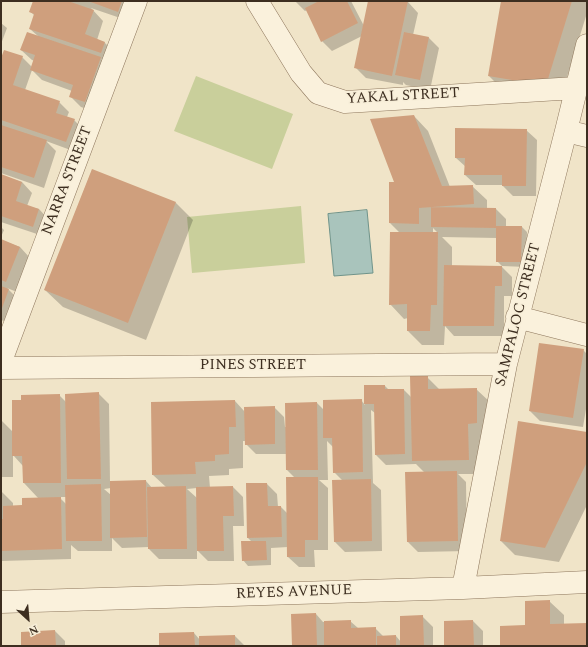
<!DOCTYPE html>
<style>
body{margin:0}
#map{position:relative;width:588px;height:647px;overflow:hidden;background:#f0e4c8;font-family:Spectral,serif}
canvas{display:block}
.frame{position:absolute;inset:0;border:2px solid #3d2e20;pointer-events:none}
.north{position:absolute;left:8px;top:599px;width:40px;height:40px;-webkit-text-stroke:3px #f7eed8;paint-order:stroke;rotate:154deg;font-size:11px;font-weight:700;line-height:16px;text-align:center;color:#3d2e20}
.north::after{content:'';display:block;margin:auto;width:14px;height:18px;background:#3d2e20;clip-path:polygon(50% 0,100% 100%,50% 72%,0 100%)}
</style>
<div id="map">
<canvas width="588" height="647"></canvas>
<div class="frame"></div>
<div class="north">N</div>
</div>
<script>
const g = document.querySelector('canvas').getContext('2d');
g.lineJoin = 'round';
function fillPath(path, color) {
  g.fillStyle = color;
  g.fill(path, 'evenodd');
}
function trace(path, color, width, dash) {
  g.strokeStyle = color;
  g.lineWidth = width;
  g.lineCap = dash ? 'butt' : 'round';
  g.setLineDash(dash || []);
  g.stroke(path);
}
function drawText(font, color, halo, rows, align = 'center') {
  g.font = font + ' Spectral,serif';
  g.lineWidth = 3;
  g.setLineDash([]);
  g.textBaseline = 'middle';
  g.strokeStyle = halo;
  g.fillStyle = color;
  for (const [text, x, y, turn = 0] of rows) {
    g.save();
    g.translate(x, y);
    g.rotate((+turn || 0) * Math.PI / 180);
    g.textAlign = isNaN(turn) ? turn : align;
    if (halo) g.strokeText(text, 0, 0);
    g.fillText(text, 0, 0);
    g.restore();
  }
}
fillPath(new Path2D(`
 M196,76L293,114L272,169L174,131Z
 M301,206L305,263L192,273L187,217Z`), '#c9cf9b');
const water = new Path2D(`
 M367,210L373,273L334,276L328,214Z`);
fillPath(water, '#a9c4bc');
trace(water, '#6f938a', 1);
fillPath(new Path2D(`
 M34,1H126L129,21L91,8L103,21L97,40L104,42L115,53L111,63L101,59L110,69L96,112L81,107L71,97L72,91L42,80L32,70L25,90L59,102L69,112L67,117L74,120L84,130L76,152L46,141L56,151L44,188L1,173V61L22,57L32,67L35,61L32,60L21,50L39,37L30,29L35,16L31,12Z
 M295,1H351L364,26L369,1H401L408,2L418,13L413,35L429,38L439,48L430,90L406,85L403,82V85L366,78L355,67L362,36L332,51L322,41L307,10L305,11Z
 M502,1H587V13L562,93L503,90L489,76Z
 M1,23L7,28L1,44Z
 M414,116L428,131L450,187L472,186L487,200V209H496L506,219V227H522L527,232L526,267L502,266L497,261V238L442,237L452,247V266L502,267L512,277V296H504V336H454L445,326L444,345H422L408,331V318L404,319L390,304L400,233L390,223L395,183ZM433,228L438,233H433Z
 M526,130L537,140L536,196H513L502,185H476L465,175L466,167L456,158Z
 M92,170L176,203L193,220L146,340L63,307L45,290Z
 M1,175L22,182L32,193L27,206L39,209L49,220L43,236L1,222Z
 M1,227L4,230L1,237Z
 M1,240L20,247L30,258L17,292L7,288L23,304L15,325L1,320Z
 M583,350L587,354V403L583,427L540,421L530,411Z
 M427,377L440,390L476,389L491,403L483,474H458L466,482L467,551L418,552L408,542L425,473L416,464L386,465L376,455L375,413L371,410L373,483L381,490L382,551L345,552L335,542L343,481L334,472L333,447L327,441L328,480H319L328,488V550H314L315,567H299L288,557V547L271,548V565L248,566L243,560L252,542L248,538L247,484H267L277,494L278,507H281L288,514L295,478L287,470V454H256L246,444V441H243V468L229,469V475L209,476L210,488L233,487L243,497L244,526H233L234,561H208L197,550V559H159L149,549V547L122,548L112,538V551H78L71,545V559L1,561V491L13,503V507L23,506L39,499L24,483L23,466L13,455V477H1V420L13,432L59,395L67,403L99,394L109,404L110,482L146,481L152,488L166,487L153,475L235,401L245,412L274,407L284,417L285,427H287L317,403L324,410L361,400L365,405V386H385L389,390H404L412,398ZM111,488V495L104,489ZM197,488V498L187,489ZM59,497H67V505Z
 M587,433V505L559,562L515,555L501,541Z
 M549,601L564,615V625L587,624V646H501L526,626Z
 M316,614L323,622L350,621L358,628H375L384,637L396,636L401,642L422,616L433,627V646H293Z
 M473,621L483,631V646H445Z
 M55,631L65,641V646H22Z
 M194,633L200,640L235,636L245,646H160Z`), '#0003');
fillPath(new Path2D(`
 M33,1H68L94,10L85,34L105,42L101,53L29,29L34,14L29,12Z
 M88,1H122L118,12Z
 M319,1H347L358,23L321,42L305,8Z
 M368,1H408L392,76L354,68Z
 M501,1H572L548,79L511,88L512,80L488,76Z
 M27,32L101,57L85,102L69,97L73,85L30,70L35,55L20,50Z
 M404,32L429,37L420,80L395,75Z
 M4,50L23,56L13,85L60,101L56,113L75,119L66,142L1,120V58Z
 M414,115L442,186L473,185L474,204L419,208V224L389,223V182H394L370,119Z
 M1,125L47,140L34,178L1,167Z
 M455,128L527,129L526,186H502V175H464L465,158H455Z
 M92,169L176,202L128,323L44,290Z
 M1,174L22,182L16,201L39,209L33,227L1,216Z
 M431,207L496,208V226H522L521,262H496V228L431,227Z
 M390,232H438L437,305H431L430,331H407V304L389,305Z
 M1,239L20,247L6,282L1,280Z
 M444,265L502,266V286H495L494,326H443Z
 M1,286L9,289L1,311Z
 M539,343L584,349L573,418L529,411Z
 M410,376H428V389L477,388V423L468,424L469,460L412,461Z
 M364,385H385V389H404L405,454L375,455L374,404H364Z
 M99,392L101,479H67L65,394Z
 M60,394L61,483H23L22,456H12V400H21V395Z
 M362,399L363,472L333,473L332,438H323V400Z
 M235,400L236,427H229V454L215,455V461L195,462L196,474L152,475L151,402Z
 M317,402L318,470H286L285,403Z
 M275,406V444L245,445L244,407Z
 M518,421L587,432V462L545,548L500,541Z
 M457,471L458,541L407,542L405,472Z
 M286,477H318V540H305V557H287Z
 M371,479L372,541L334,542L332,480Z
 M146,480L147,537L110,538V481Z
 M246,483H267L268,506H281L282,537L247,538Z
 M101,484L102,541H66L65,485Z
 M186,486L187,549H148L147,487Z
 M233,486L234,516H223L224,551H197L196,487Z
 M61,497L62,549L1,551V519H3V506L22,505V498Z
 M241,541H266L267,560L242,561Z
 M550,600V624L587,623V646H500V626L525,625V601Z
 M316,613L317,646H292L291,614Z
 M423,615L424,646H400V616Z
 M351,620V628L376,627V646H324V621Z
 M473,620L474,646H444V621Z
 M55,630L56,646H21V632Z
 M194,632L195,646H159V633Z
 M235,635V646H199V636Z
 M396,635V646H377V636Z`), '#cf9f7d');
const minor = new Path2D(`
 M257,1L301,73L318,93L345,102L576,88
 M566,131L587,136
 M517,317L587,335
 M1,361L136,1
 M1,368L506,364
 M463,588L506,364L566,131L587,45
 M1,602L463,588L587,582`);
trace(minor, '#8d765c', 23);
trace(minor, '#faf1dc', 22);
drawText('15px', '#3d2e20', '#f7eed8', [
 ["YAKAL STREET",403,97,-3],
 ["NARRA STREET",68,181,-69],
 ["SAMPALOC STREET",519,315,-76],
 ["PINES STREET",253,366],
 ["REYES AVENUE",294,593,-2]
]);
</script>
